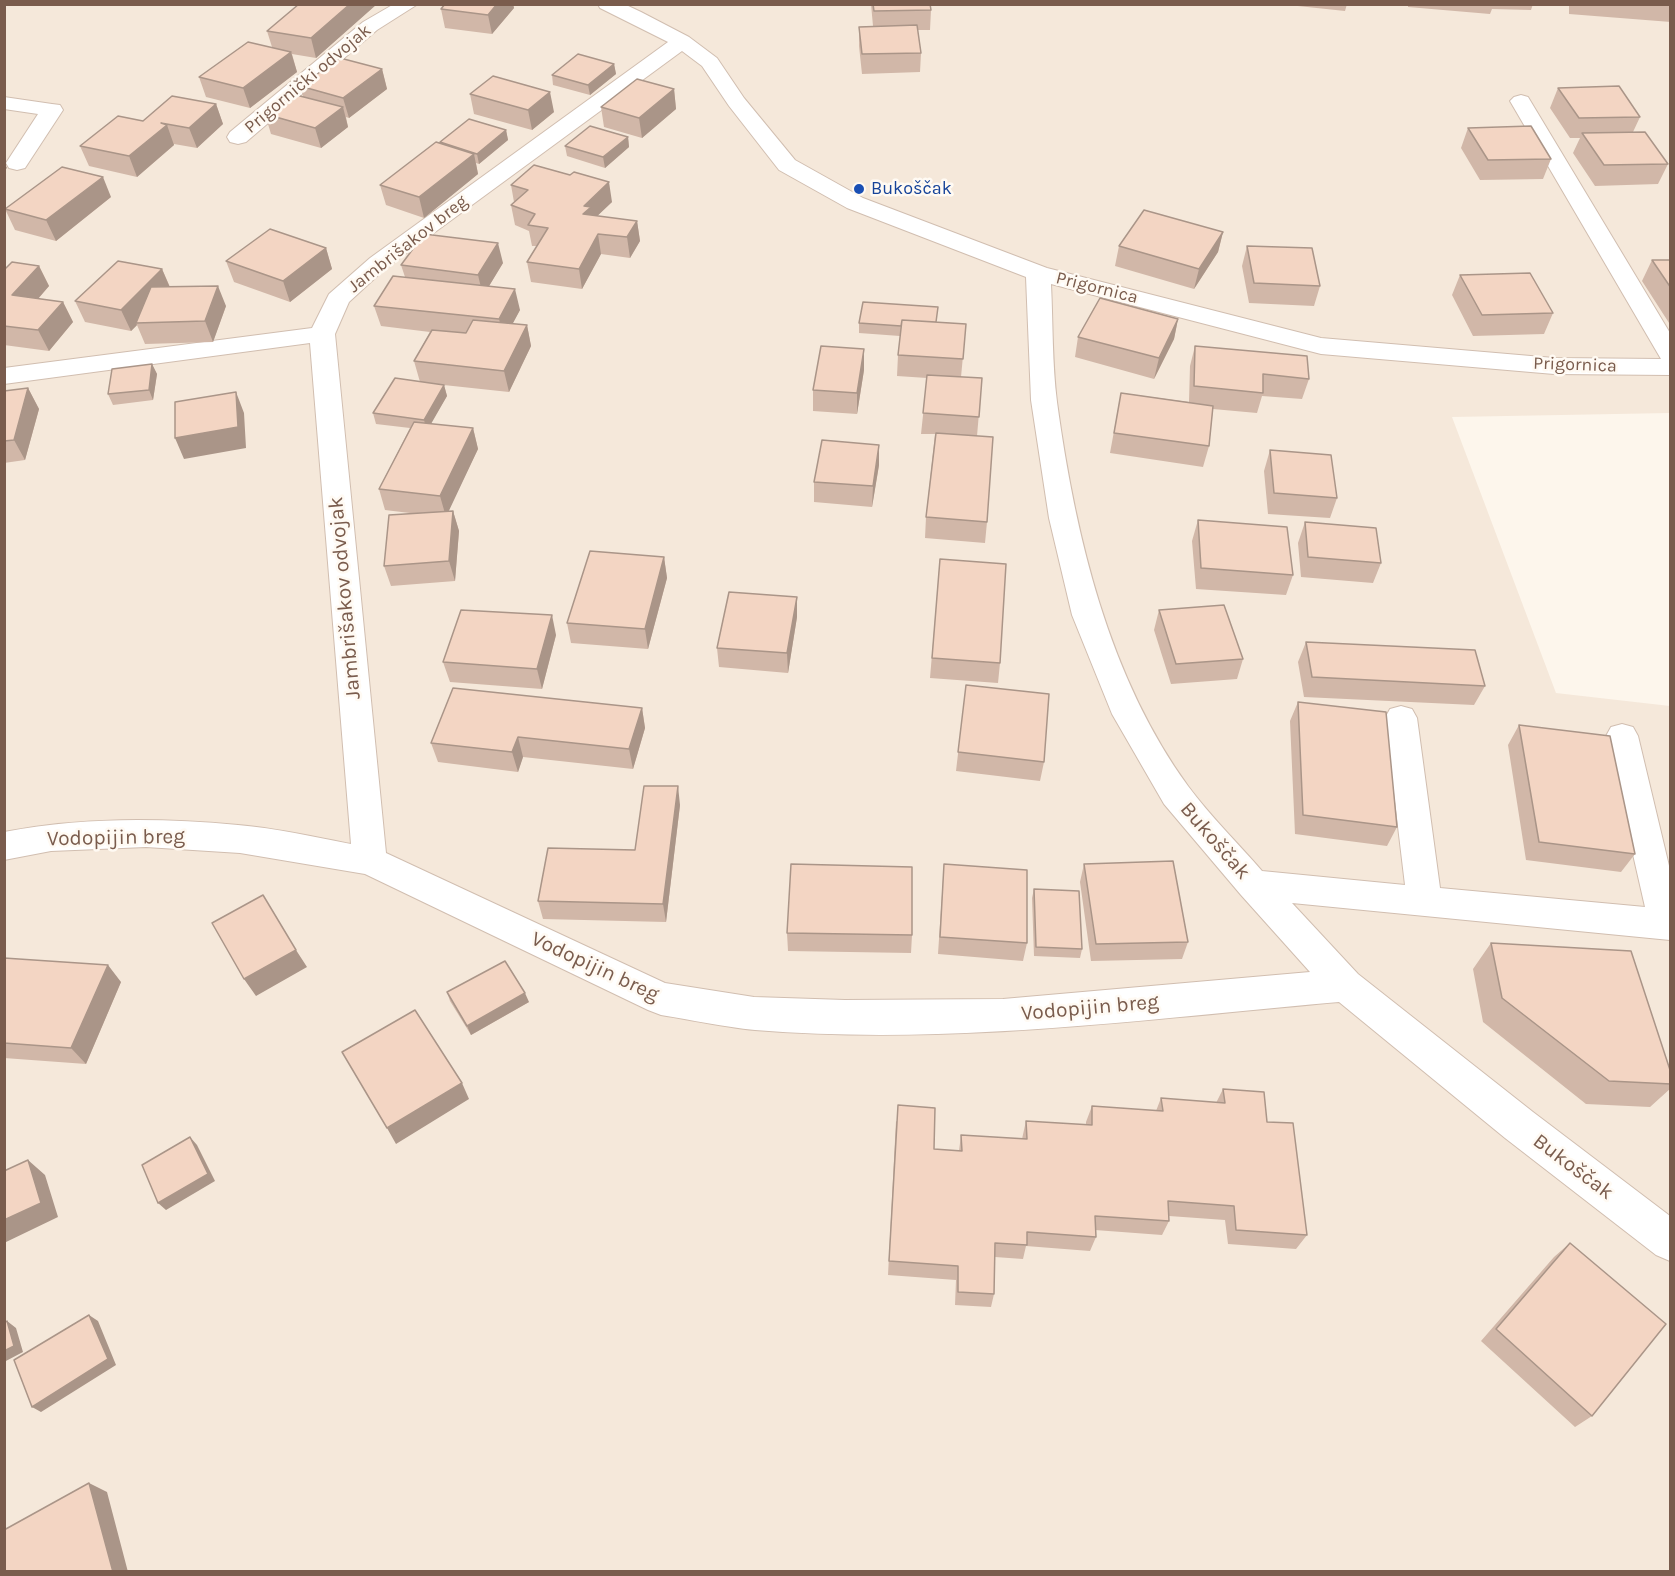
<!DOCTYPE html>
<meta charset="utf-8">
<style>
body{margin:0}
#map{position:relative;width:1675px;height:1576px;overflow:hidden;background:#fdf6ec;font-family:Karla,sans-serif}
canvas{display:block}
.frame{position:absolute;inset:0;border:6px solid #7a5c4d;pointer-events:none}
</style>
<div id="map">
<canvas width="1675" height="1576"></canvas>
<div class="frame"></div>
</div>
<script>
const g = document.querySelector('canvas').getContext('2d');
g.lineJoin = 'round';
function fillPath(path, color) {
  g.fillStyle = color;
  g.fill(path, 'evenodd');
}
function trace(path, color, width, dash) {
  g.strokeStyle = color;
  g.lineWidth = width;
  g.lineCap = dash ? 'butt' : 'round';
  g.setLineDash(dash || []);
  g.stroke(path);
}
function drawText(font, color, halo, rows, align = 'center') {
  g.font = font + ' Karla,sans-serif';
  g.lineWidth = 5;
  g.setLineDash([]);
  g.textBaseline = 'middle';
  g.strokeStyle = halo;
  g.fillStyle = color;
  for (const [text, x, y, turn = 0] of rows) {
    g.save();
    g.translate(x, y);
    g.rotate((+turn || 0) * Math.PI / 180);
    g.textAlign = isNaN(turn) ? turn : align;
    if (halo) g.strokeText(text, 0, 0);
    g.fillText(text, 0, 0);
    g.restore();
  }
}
fillPath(new Path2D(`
 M5,5H1670V413L1452,417L1556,693L1670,706V1571L5,1572Z`), '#f5e8da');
const minor = new Path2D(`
 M394,4H418L377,30L246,142L238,144L230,142L227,137L230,132L363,22Z
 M598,4H624L641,12L689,37L717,58L744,98L795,160L863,198L1047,268L1321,338L1554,358L1661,359L1510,101L1514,97L1521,95L1528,97L1670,333V375L1554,374L1321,354L1051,284C1053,323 1052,363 1057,402C1075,534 1108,676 1188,786C1210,816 1238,843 1262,871L1405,885L1385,718L1390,709L1401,706L1412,709L1417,718L1440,888L1645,907L1606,736L1611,727L1622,724L1633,727L1638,736L1670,870V940L1292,903L1358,974L1533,1112L1670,1216V1261L1656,1255L1505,1138L1339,1002C1145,1019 950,1046 755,1030C724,1027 692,1020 661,1015L648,1010L365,874L240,853L146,847L51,851L4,860V832C82,817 160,818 238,825C276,828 314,837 351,844L310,343L4,384V368L312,328L329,294L370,258L668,42L600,8ZM682,51L702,66L729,106L779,170L847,208L1026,277L1031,400L1049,518L1072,615L1112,714L1164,804L1241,895L1310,972L1003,999L845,1000L754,997L665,983L386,853L335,334L349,302L386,268Z
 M4,97L52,104L60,105L63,110L25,168L17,170L9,168L6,163L38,114L4,109Z`);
trace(minor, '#d1beb0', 2);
fillPath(minor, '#fff');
fillPath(new Path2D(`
 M299,4H377L316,58L292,54L297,72L250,108L206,97L199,77L272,47L267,31Z
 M445,4H513L514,8L492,34L445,28L441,9Z
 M871,4H930L931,10L930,30H917L921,53L920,72L862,74L859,46V27L873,26Z
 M1279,4H1347L1345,11Z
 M1408,4H1533L1531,10L1492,9L1490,14L1408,7Z
 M1569,4H1671V22L1569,14Z
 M614,64L616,74L590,95L553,85L552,75Z
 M382,69L387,89L349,118L346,117L348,127L321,148L271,134L265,114L303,96L300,86Z
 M1558,88L1640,117L1633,132L1668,164L1658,184L1595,186L1573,153L1580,138H1570L1550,108Z
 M674,89L676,109L642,138L604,127L601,107Z
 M470,94L554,112L532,130L474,114Z
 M216,104L223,124L197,148L174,144V145L137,177L89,166L80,146L143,121Z
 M1468,128L1551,159L1543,179L1480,180L1461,148Z
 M506,130L508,140L479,164L476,163L478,174L424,218L386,205L380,185L440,144V142Z
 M628,137L629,147L605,168L567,156L565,146Z
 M511,185L612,202L597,216L637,221L640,241L630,258L601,254L582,289L531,282L527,262L537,246H532L529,231L515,225L511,205L514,202Z
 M111,197L56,241L15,230L5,209Z
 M1223,232L1218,252L1194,289L1115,266L1119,246Z
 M1247,246L1320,286L1314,306L1249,303L1242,266Z
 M326,248L332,269L290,302L234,282L226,261Z
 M1652,260H1671V326L1642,281Z
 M503,263L489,286L520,310L512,324L527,325L531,346L509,392L425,383L444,385L447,396L430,424L473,428L478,449L448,511H453L459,531L455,581L391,586L384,566L418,514L385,510L379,489L410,428L376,424L373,413L420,382L414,361L430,332L381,326L374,306L405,277L401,265Z
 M39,266L49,286L38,299L63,302L73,322L49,351L4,345V270Z
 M162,269L170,287L226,306L213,342L145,344L137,325L131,331L85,322L75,301Z
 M1460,275L1553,313L1544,334L1473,336L1452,295Z
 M1178,319L1174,339L1154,379L1075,357L1078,337Z
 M937,322L966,324L961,377L982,378L977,436L987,522L985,543L925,538L926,517L935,434H921L927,378L897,376L898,355L900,336L859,333V323Z
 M1195,346L1309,379L1302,399L1262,396L1257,413L1213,409L1209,446L1203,467L1110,453L1121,393L1189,402L1190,366Z
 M864,349V370L857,414L813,411V390Z
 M152,364L157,374L153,400L113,405L108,394Z
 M28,388L39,409L25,460L4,463V391Z
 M1270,450L1337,498L1330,518L1268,514L1264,471Z
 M879,465L872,507L814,502V482Z
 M1198,520L1293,575L1286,595L1196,589L1192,541Z
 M1305,522L1381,563L1373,583L1301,577L1298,543Z
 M664,557L667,578L648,649L571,643L567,623Z
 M940,559L1000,663L998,683L930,678Z
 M1159,610L1243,659L1237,679L1171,684L1154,630Z
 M797,617L788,673L719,667L717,648Z
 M556,635L542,689L450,682L443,662Z
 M1306,642L1485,686L1474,705L1304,697L1298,662Z
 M966,685L1044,762L1040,781L956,771Z
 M1298,702L1397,827L1387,846L1295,834L1290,721Z
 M642,708L645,728L633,769L523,757L518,772L438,762L431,743Z
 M1519,725L1635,854L1621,872L1526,860L1508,745Z
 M680,805L666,922L543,919L538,901L635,850Z
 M944,864L1027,943L1023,961L938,954Z
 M1084,864L1188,942L1182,959L1091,961L1080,882Z
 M1034,889L1082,949L1080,958L1034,956L1032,898Z
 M787,933L912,935L911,953L788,951Z
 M1491,943L1671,1073V1088L1650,1107L1586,1104L1483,1022L1473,969Z
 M4,958L121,982L86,1064L4,1058Z
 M447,992L529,1002L471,1035L450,1001Z
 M1223,1089L1267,1122L1307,1235L1296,1249L1228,1244L1225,1220L1169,1216V1221L1162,1235L1095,1230L1096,1237L1090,1251L1026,1246L1023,1259L995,1257L994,1294L991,1307L955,1305L956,1280L888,1275L896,1121L934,1149L959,1151L961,1135L1022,1139L1026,1121L1086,1125V1122L1092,1106L1156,1111L1161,1098L1216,1103Z
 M1570,1243L1592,1416L1575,1427L1481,1341L1554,1257Z`), '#d1b7a8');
fillPath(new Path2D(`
 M350,4H377L316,58L311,38Z
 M497,4H513L514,8L492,34L488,15Z
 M291,52L297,72L250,108L243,88Z
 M614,64L616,74L590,95L588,85Z
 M382,69L387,89L349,118L343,98Z
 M674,89L676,109L642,138L639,118Z
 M550,92L554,112L532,130L528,110Z
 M216,104L223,124L197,148L189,128Z
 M343,107L348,127L321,148L315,128Z
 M167,125L174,145L137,177L129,156Z
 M506,130L508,140L479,164L477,154Z
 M628,137L629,147L605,168L603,157Z
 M474,154L478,174L424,218L419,197Z
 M4,162L7,168L4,171Z
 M103,177L111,197L56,241L46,220Z
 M609,182L612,202L592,221L583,214L584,206Z
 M637,221L640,241L630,258L627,237Z
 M1223,232L1218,252L1194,289L1199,269Z
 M598,234L601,254L582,289L579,269Z
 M498,243L503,263L483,296L478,275Z
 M326,248L332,269L290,302L283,281Z
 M39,266L49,286L23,316L12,295Z
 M162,269L171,290L136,323L137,325L131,331L121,310Z
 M218,286L226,306L213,342L205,321Z
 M515,289L520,310L504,340L499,319Z
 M63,302L73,322L49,351L38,330Z
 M1178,319L1174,339L1154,379L1159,358Z
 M527,325L531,346L509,392L504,371Z
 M864,349V370L857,414V393Z
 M152,364L157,374L153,400L149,390Z
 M444,385L447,396L427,431L424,420Z
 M28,388L39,409L25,460L14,440Z
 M236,392L244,413L246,448L184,459L175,438Z
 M473,428L478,449L446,517L440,496Z
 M879,445V465L872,507L873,486Z
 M453,511L459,531L455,581L449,561Z
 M664,557L667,578L648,649L645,629Z
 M797,597V617L788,673L787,653Z
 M552,615L556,635L542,689L537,669Z
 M642,708L645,728L633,769L629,749Z
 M518,737L523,757L518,772L512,752Z
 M678,786L680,805L666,922L663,904Z
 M296,950L307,967L256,996L244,979Z
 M108,965L121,982L86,1064L71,1048Z
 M525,993L529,1002L471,1035L467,1026Z
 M462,1083L469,1099L396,1144L387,1128Z
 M190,1137L197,1145L215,1181L166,1210L158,1203Z
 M28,1160L45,1175L58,1217L4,1243V1220Z
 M89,1315L98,1321L116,1365L41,1412L32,1407Z
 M7,1321L16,1328L23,1352L4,1362Z
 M89,1483L107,1492L128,1572H113Z`), '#aa9588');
const building = new Path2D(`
 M299,4H350L311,38L267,31Z
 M445,4H497L488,15L441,9Z
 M873,4H930L931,10L874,11Z
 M917,25L921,53L862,54L859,27Z
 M248,42L291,52L243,88L199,77Z
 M578,54L614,64L588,85L552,75Z
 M340,58L382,69L343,98L300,86Z
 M493,76L550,92L528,110L470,94Z
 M637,79L674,89L639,118L601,107Z
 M1619,86L1640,117L1579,118L1558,88Z
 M292,94L343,107L315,128L265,114Z
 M172,96L216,104L189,128L161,123L167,125L129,156L80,146L118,116L143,121Z
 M469,119L506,130L477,154L440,142Z
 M590,126L628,137L603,157L565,146Z
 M1531,126L1551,159L1488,160L1468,128Z
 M1645,132L1668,164L1604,165L1582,133Z
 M436,142L474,154L419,197L380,185Z
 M534,165L570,175L574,172L609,182L584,206L591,207L583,214L637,221L627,237L598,234L579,269L527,262L548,228L528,225L535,214L511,205L528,190L511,185Z
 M62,167L103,177L46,220L5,209Z
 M1144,210L1223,232L1199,269L1119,246Z
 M270,229L326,248L283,281L226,261Z
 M424,234L498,243L478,275L401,265Z
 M1247,246L1312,248L1320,286L1254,283Z
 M1652,260H1671V288Z
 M118,261L162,269L121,310L75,301Z
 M12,262L39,266L12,295L63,302L38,330L4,326V270Z
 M1530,273L1553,313L1482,315L1460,275Z
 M393,276L515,289L499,319L374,306Z
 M218,286L205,321L136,323L151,287Z
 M1100,298L1178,319L1159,358L1078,337Z
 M863,302L938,307L936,322L902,320L901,326L859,323Z
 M473,320L527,325L504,371L414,361L432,330L466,333Z
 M902,320L966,324L963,359L898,355Z
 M821,346L864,349L857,393L813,390Z
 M1195,346L1307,356L1309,379L1263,374V393L1194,386Z
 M152,364L149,390L108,394L112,369Z
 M927,375L982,378L979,417L923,413Z
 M395,378L444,385L424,420L373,413Z
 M28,388L14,440L4,441V391Z
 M236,392L238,427L175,438V402Z
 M1121,393L1213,406L1209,446L1114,433Z
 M414,422L473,428L440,496L379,489Z
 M936,433L993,437L987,522L926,517Z
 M822,440L879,445L873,486L814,482Z
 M1270,450L1331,455L1337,498L1274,493Z
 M453,511L449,561L384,566L389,515Z
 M1198,520L1287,527L1293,575L1201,568Z
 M1305,522L1376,528L1381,563L1308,557Z
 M590,551L664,557L645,629L567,623Z
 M940,559L1006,564L1000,663L932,658Z
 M729,592L797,597L787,653L717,648Z
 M1224,605L1243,659L1176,664L1159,610Z
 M461,610L552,615L537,669L443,662Z
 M1306,642L1475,650L1485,686L1312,677Z
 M966,685L1049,694L1044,762L958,752Z
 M453,688L642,708L629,749L518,737L512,752L431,743Z
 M1298,702L1386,712L1397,827L1303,815Z
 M1519,725L1610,736L1635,854L1539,842Z
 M644,786H678L663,904L538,901L548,848L635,850Z
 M1173,861L1188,942L1096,944L1084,864Z
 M791,864L912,867V935L787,933Z
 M944,864L1027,870V943L940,937Z
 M1034,889L1079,891L1082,949L1036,947Z
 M263,895L296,950L244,979L212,923Z
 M1491,943L1631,951L1671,1073V1084L1609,1081L1502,998Z
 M4,958L108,965L71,1048L4,1043Z
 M505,961L525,993L467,1026L447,992Z
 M415,1010L462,1083L387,1128L342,1052Z
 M1223,1089L1264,1092L1267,1122L1293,1123L1307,1235L1236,1230L1234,1206L1168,1201L1169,1221L1095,1216L1096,1237L1027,1232V1245L995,1243L994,1294L958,1292V1266L889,1261L898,1105L935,1108L934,1149L962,1151L961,1135L1027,1139L1026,1121L1092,1125V1106L1163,1111L1161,1098L1225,1103Z
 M190,1137L208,1174L158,1203L142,1165Z
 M28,1160L41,1203L4,1220V1171Z
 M1570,1243L1666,1324L1592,1416L1496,1329Z
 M89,1315L108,1359L32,1407L14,1360Z
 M7,1321L14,1346L4,1351V1323Z
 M89,1483L113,1572H4V1530Z`);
fillPath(building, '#f3d5c3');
trace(building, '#aa9588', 1.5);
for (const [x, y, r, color] of [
 [859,189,6,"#1a4fb4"]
]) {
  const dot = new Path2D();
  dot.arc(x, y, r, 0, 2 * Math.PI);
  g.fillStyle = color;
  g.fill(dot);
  trace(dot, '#fffaf3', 2);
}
drawText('18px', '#7a5c4d', '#fffaf3', [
 ["Prigornički odvojak",308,79,-40],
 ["Jambrišakov breg",408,244,-38],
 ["Prigornica",1097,288,14],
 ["Prigornica",1575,365,2]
]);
drawText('18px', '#164399', '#fffaf3', [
 ["Bukoščak",871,189]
], 'left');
drawText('21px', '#7a5c4d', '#fffaf3', [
 ["Jambrišakov odvojak",345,598,-95],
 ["Vodopijin breg",116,838,-1],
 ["Bukoščak",1215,841,49],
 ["Vodopijin breg",595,967,25],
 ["Vodopijin breg",1090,1008,-5],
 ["Bukoščak",1573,1167,37]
]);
</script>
